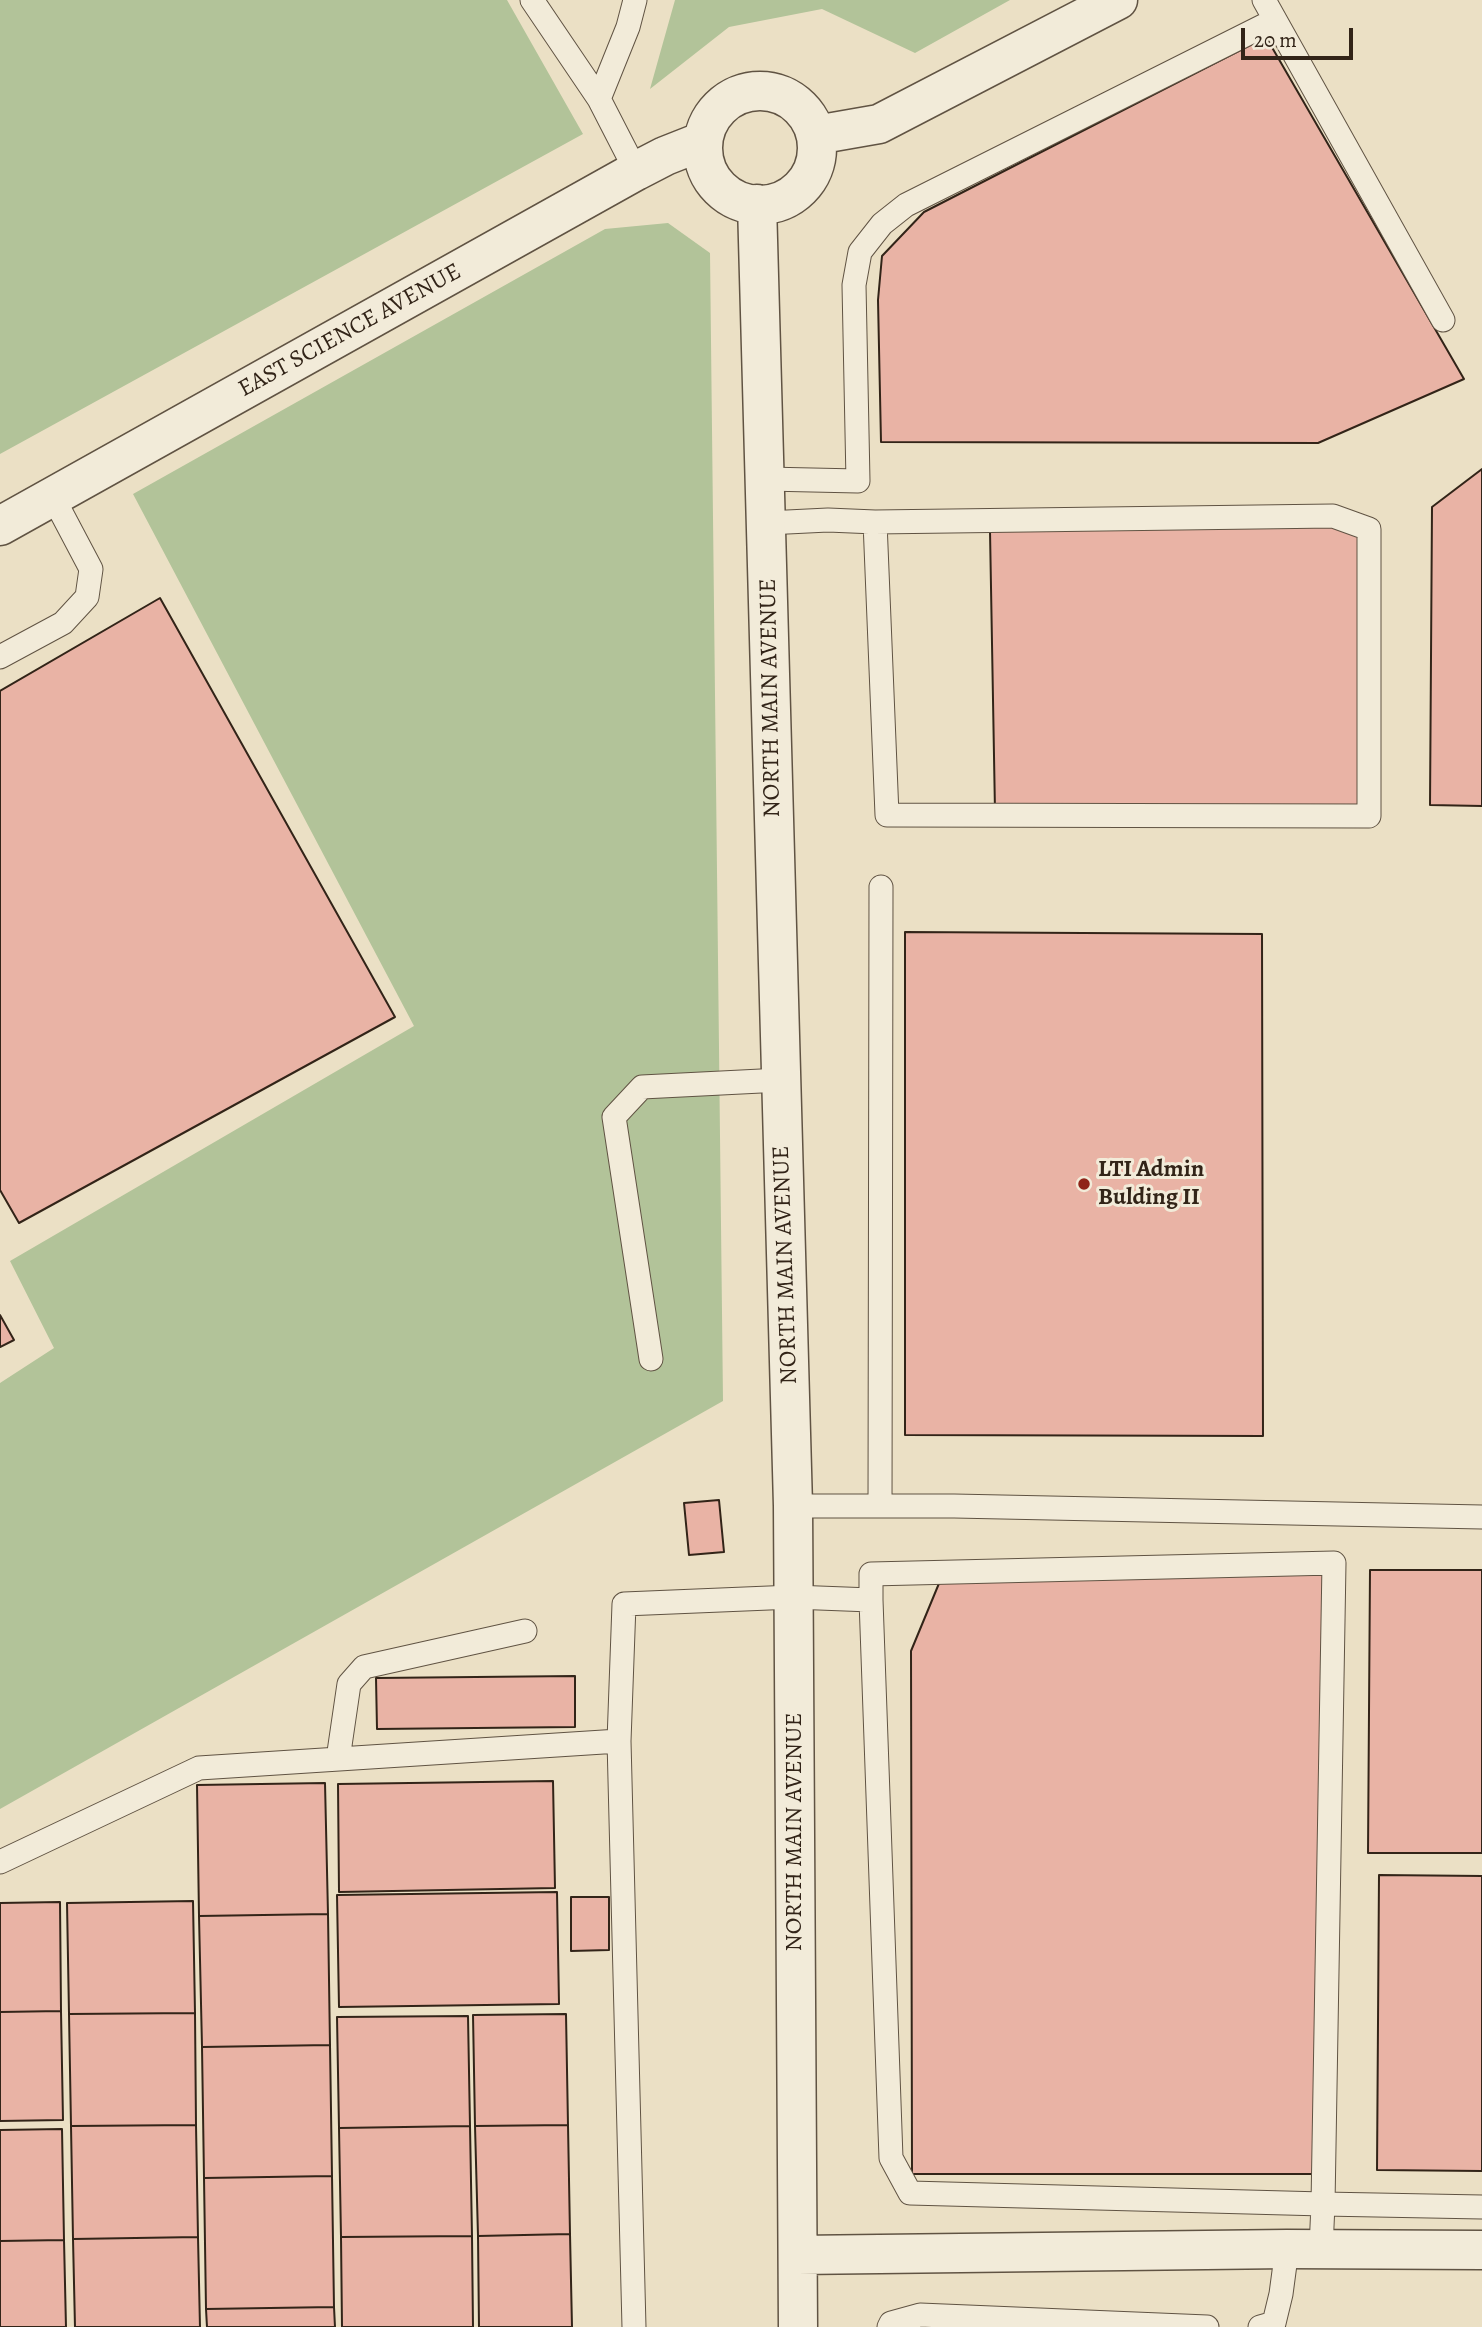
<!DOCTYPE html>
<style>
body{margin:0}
#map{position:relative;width:1482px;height:2327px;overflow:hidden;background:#ebe0c5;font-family:Alegreya,serif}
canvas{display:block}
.scale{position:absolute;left:1241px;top:28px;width:112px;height:32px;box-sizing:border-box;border:4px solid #322418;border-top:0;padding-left:9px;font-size:21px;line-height:24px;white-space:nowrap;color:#322418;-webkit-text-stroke:5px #f2ebd9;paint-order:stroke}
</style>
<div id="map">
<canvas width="1482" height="2327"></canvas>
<div class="scale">20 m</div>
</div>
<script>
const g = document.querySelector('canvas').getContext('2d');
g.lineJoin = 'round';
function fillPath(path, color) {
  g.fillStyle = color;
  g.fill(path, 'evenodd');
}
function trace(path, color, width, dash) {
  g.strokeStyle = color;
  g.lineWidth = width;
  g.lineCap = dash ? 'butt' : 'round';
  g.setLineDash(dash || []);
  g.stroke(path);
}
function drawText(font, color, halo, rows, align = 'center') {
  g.font = font + ' Alegreya,serif';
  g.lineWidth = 6;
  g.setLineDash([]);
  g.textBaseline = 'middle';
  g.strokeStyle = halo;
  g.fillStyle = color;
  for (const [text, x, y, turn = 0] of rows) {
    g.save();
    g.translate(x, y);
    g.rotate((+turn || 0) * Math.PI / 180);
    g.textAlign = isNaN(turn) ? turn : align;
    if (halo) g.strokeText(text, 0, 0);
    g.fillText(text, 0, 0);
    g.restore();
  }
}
fillPath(new Path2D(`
 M0,0H507L583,134L0,454Z
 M675,0H1010L915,53L822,9L729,27L650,89Z
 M668,223L710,253L723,1401L0,1809V1383L54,1348L10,1261L414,1026L133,494L605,229Z`), '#b2c399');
const building = new Path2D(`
 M1266,37L1464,379L1318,443L881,442L878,300L882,256L924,212Z
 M1482,469V806L1430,805L1432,507Z
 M1359,526L1364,807L995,812L990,531Z
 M160,598L395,1017L19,1223L0,1190V691Z
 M905,932L1262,934L1263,1436L905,1435Z
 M0,1315L14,1340L0,1347Z
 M719,1500L724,1552L689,1555L684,1503Z
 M1370,1570H1482V1853H1368Z
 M1325,1571L1318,2174H912L911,1651L940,1581Z
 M575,1676V1727L377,1729L376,1678Z
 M553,1781L555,1888L339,1892L338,1784Z
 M325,1783L328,1914L199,1916L197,1785Z
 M1379,1875L1482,1876V2171L1377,2170Z
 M557,1892L559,2004L339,2007L337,1895Z
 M571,1897H609V1950L571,1951Z
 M193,1901L195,2013L69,2014L67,1903Z
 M60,1902L61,2011L0,2012V1903Z
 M328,1914L330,2045L202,2047L199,1916Z
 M61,2011L63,2120L0,2121V2012Z
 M195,2013L196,2125L71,2126L69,2014Z
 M566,2014L568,2125L475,2126L473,2015Z
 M468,2016L470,2126L339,2128L337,2017Z
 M330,2045L332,2176L204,2178L202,2047Z
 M196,2125L198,2237L73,2239L71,2126Z
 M568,2125L570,2234L478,2236L475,2126Z
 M470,2126L472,2236L341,2237L339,2128Z
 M62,2129L64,2240L0,2241V2130Z
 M332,2176L334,2307L206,2309L204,2178Z
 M570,2234L572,2327H479L478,2236Z
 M472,2236L473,2327H342L341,2237Z
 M198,2237L200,2327H75L73,2239Z
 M64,2240L66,2327H0V2241Z
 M334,2307L335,2327H207L206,2309Z`);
fillPath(building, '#e9b3a5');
trace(building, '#322418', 2);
const lane = new Path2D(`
 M532,0L599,99L636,171
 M1264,0L1443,320
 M599,99L628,27L635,0
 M766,479L858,481L854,285L860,252L882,224L906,205L1275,20
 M767,523L828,520L875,522L1333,516L1369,529V816L887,815L875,522
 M0,657L63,623L87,597L91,569L53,497
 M651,1359L614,1117L642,1087L781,1080
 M793,1506H954L1482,1517
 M880,1506L881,887
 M871,1600V1574L1334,1563L1323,2204L1482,2207
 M338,1759L349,1684L364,1667L525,1631
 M0,1862L199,1768L619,1741
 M634,2327L619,1741L624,1604L793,1597L871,1600L891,2158L910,2193L1323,2204L1321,2249
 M889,2327L891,2323L920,2315L1207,2327
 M1260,2327L1274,2323L1281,2294L1287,2249`);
const street = new Path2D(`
 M703 148a57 57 0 1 1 114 0a57 57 0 1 1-114 0Z
 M816,135L879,124L1118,0
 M757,204L793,1506L798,2327
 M0,526L636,171L665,156L703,141
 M798,2255L1287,2249L1482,2250`);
trace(lane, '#605343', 25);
trace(street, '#605343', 41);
trace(lane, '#f2ebd9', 23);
trace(street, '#f2ebd9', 38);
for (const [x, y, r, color] of [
 [1084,1184,7,"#8f2418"]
]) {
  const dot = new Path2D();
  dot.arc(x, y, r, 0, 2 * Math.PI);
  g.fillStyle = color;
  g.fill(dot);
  trace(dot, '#f2ebd9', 2.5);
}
drawText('24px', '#322418', '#f2ebd9', [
 ["EAST SCIENCE AVENUE",350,331,-29],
 ["NORTH MAIN AVENUE",771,698,-91],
 ["NORTH MAIN AVENUE",786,1265,-92],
 ["NORTH MAIN AVENUE",795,1832,-90]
]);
drawText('bold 24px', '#322418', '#f2ebd9', [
 ["LTI Admin",1098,1170],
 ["Bulding II",1098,1198]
], 'left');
</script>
